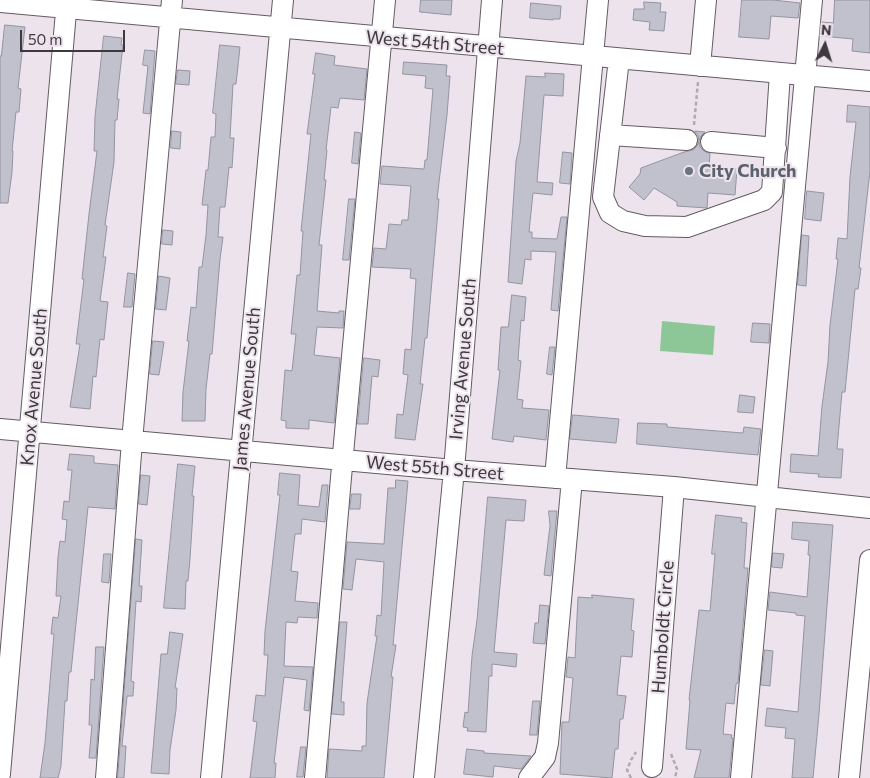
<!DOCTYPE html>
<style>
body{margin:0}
#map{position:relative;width:870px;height:778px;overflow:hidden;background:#ede3ed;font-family:Commissioner,sans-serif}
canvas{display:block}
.north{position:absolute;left:800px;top:20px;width:50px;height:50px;-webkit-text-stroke:4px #ede3ed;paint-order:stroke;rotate:5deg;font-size:14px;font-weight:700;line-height:20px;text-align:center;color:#3d393d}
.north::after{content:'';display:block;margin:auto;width:18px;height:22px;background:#3d393d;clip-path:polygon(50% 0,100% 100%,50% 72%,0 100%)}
.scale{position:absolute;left:20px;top:30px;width:105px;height:22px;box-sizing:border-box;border:2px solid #3d393d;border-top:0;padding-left:6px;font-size:15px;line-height:18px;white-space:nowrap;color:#3d393d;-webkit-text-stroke:4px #ede3ed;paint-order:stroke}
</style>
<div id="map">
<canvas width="870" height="778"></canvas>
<div class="north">N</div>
<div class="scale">50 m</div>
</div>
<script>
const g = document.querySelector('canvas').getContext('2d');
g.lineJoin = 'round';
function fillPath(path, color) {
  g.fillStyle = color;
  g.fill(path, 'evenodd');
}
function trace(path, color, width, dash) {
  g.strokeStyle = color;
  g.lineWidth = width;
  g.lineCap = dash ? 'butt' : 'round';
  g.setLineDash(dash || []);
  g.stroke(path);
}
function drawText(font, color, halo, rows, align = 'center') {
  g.font = font + ' Commissioner,sans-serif';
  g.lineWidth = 4;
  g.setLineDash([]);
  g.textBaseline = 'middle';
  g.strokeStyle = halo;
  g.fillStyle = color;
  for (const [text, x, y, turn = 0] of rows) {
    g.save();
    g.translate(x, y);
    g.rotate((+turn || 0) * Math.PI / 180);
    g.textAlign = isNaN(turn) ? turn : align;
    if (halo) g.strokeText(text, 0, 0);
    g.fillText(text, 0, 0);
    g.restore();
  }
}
fillPath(new Path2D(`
 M662,321L715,326L713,355L660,351Z`), '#8dc797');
const building = new Path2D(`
 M421,0H452L451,15L420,12Z
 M742,0H773L800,3L798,18L771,16L769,39L739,37Z
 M835,0H870V53L852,51L853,39L821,36L822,22L833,23Z
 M644,2L661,3L660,12H666L664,31L649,30L650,22L633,20L634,9H644Z
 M531,3L561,6L560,19H553V20L530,18Z
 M5,25L25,27L18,88L21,89L19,112H16L12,151H13L12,172L8,203H0V56H1Z
 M104,36L122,38L121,45H123L117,99H119L117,120H115L114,162L105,225L107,226L103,257H106L100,301L108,302L104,340L100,339L96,377L93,376L90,409L70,407L80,344H76L84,279H82L89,214L97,151H94L95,117Z
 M220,45L240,47L236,84H233L230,138H234L232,168L229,167L225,207H220L218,237H223L220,259L212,354H210L206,389L205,421H182L183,392L189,341H187L191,307L196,308L199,267H202L206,235L208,205H202L206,170H208L211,137H215L216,114L213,113Z
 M145,50L155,51L150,114L143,113L148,66L143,65Z
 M316,53L335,56L334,65L367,69L364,100L340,98L338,108L331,107L326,150H327L324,180H326L319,245H322L317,311L339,313V311H344L343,328L317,327L314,355L340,358L334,423L309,420V429L286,428V421L281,420L285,370L292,371L296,334H291L297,275H300L303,231H301L311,134H307L315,74H313Z
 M404,62L447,65L446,76H450L447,115L437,199H439L427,338H425L420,384H423L415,440L395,438L397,414L403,415L408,375L403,374L405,349L411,350L416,279L410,278L411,269L372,267L374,248L386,249L389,224L401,225L402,220H408L411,186L380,184L382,166L424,169L425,160H427L433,89L425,88L426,76L403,74Z
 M178,70L190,71L189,85L176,84Z
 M545,73L564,74L563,96L544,95L537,182L553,183L552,195L533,193L529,232H532V238L557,239L561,217H567L558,311L551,310L556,252L531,251V260L525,259L522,284L508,282L516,161L520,143L526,76L545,77Z
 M848,105L870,107V171L859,268H861L858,289H855L845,392H842L837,449H843L841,478L818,477L819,474L790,472L791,454L818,456L822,406L828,362L830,325L838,259H836L838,238L847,239L850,177L856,122H847Z
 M172,131L181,132L180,149L171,148Z
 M695,131L705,132L701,136L699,141L700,147L704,151L710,154L709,167L737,169L735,195L708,193L707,208L677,206V202L654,188L644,200L629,187L640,174L641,168L684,152L693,150L697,146L699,141L698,135Z
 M355,132L361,133L358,164L352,163Z
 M563,152L572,153L570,184L560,183Z
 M807,191L824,193L821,221L805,219Z
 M349,199H355L349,260H343Z
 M163,230L173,231L172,245L162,244Z
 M802,235L809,236L806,286L798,285Z
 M128,273L135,274L132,307H124Z
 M159,276L170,278L166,310L156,309Z
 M512,295L526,297L524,321L521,320L518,360L521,361L517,399L523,400L522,408L549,410L546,440L514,436L513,442L492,439L500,370H498L501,327H508Z
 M753,323L770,324L769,343L751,342Z
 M153,341L164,342L159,375L150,374Z
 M550,347H555L552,375L547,374Z
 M364,358L380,360L378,377L372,376L368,424H358Z
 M740,395L755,397L753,413L738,412Z
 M573,415L619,419L616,443L570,439Z
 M638,423L667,424V427L743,433L744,427L761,429L758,455L637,444Z
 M70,454L94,456V463L118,465L115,509L88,507L71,672H69L67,701H65L61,766L58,778H40L45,743L54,634H51L53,617L58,618L61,596H56L58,557L60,541L65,542L67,520L62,519L64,501L69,502L72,470H68Z
 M178,464L195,466L192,496H194L190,559L188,581H186L185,609L164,608Z
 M280,473L300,475L298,505L319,507L322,485H328L325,522L302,519L301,534H295L291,571L298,572L295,601L318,603L317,618L298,617L297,623L286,622L284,666L313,667L309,711L304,710L307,680L284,677L274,763H276L275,778H250L257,722L253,721L256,695L265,696L268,655H264L265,631L280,495H278Z
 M141,475L150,476L147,505L139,504Z
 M396,480L408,481L393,645H396L391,677H393L384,778H327L329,749L362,751V746H366L367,703L377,636H375L377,615L381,616L384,562L356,559L352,590L343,589L347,542L384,544L388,488H395Z
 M352,494H361L360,509H350Z
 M488,497L526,500L524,521L506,520L494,652L517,654L516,667L492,664V676H489L486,732L467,731L468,728L463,727L465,712L468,713L472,656L477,620Z
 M549,511H557L551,576L544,575L550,526Z
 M716,515L742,518L741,522L747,523L744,568H748L738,683L736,684L734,704L726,703L723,734L732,735L731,738H733L729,778H694L701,750L686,749L690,700H689L699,610L710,611L715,554H712Z
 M793,522L833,525L819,714L813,778H792L795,739L785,738L786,728L765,726L767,708L798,712L805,616L796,615V613L768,610L770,592L807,597L810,555H808L809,541L792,539Z
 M136,539L142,540L139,586H142L141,602L136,601L131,681L134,682L133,696H127L122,746H126L124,778H118Z
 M773,553L784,554L782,568L772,567Z
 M104,554H111L109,583L102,582Z
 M592,595L634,599L631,630L634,631L632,657L621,656L617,695L626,696L623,719H620L618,749H615L612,778L560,774L562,722H569L573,678L566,677L568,657L575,658L578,597L592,598Z
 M540,605L549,606L545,644L533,643L535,623H538Z
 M340,622H347L341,702H344V715L332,714Z
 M170,632L183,634L175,688H177L176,710L170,750L169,774L151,773L161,654H167Z
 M96,647H104L96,758H89L92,725H89L91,679L94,680Z
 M765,650L773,651L770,686L761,685Z
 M533,701H540L537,735H530Z
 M301,747H306L303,777H297Z
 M467,749L484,751V753L531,756L521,769L494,766L493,777L464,774Z`);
fillPath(building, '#c0c1cd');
trace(building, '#9494a0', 1);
const minor = new Path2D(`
 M0,2L870,81
 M619,59L603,197L610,213L623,221L645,226L687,227L764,200L772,192L780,73
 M700,66L706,0
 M610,135L687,140
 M711,142L776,148
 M0,429L454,470L674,487L870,508
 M555,478L598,0
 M652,767L674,487
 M0,774L67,0
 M106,778L132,441L172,0
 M211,778L283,0
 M315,778L344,443L385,0
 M424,778L454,470L492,0
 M529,778L545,757L548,743L572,479
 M741,778L812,0
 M849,778L870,560`);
trace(minor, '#645b63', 22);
trace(new Path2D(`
 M694,125L698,82
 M671,754L677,769L675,778
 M631,778L627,770L631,760L636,752`), '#b2aab2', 2.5, [4, 2.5]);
trace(minor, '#fff', 20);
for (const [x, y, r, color] of [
 [689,171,5,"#6b7280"]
]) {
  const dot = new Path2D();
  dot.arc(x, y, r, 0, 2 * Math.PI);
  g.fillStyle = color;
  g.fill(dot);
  trace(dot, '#ede3ed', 2);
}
drawText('18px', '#3d393d', '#ede3ed', [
 ["West 54th Street",435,43,5],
 ["Irving Avenue South",463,359,-85],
 ["Knox Avenue South",34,387,-85],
 ["James Avenue South",247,389,-85],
 ["West 55th Street",435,468,5],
 ["Humboldt Circle",663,627,-86]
]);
drawText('bold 18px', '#5b616d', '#ede3ed', [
 ["City Church",699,171]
], 'left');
</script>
